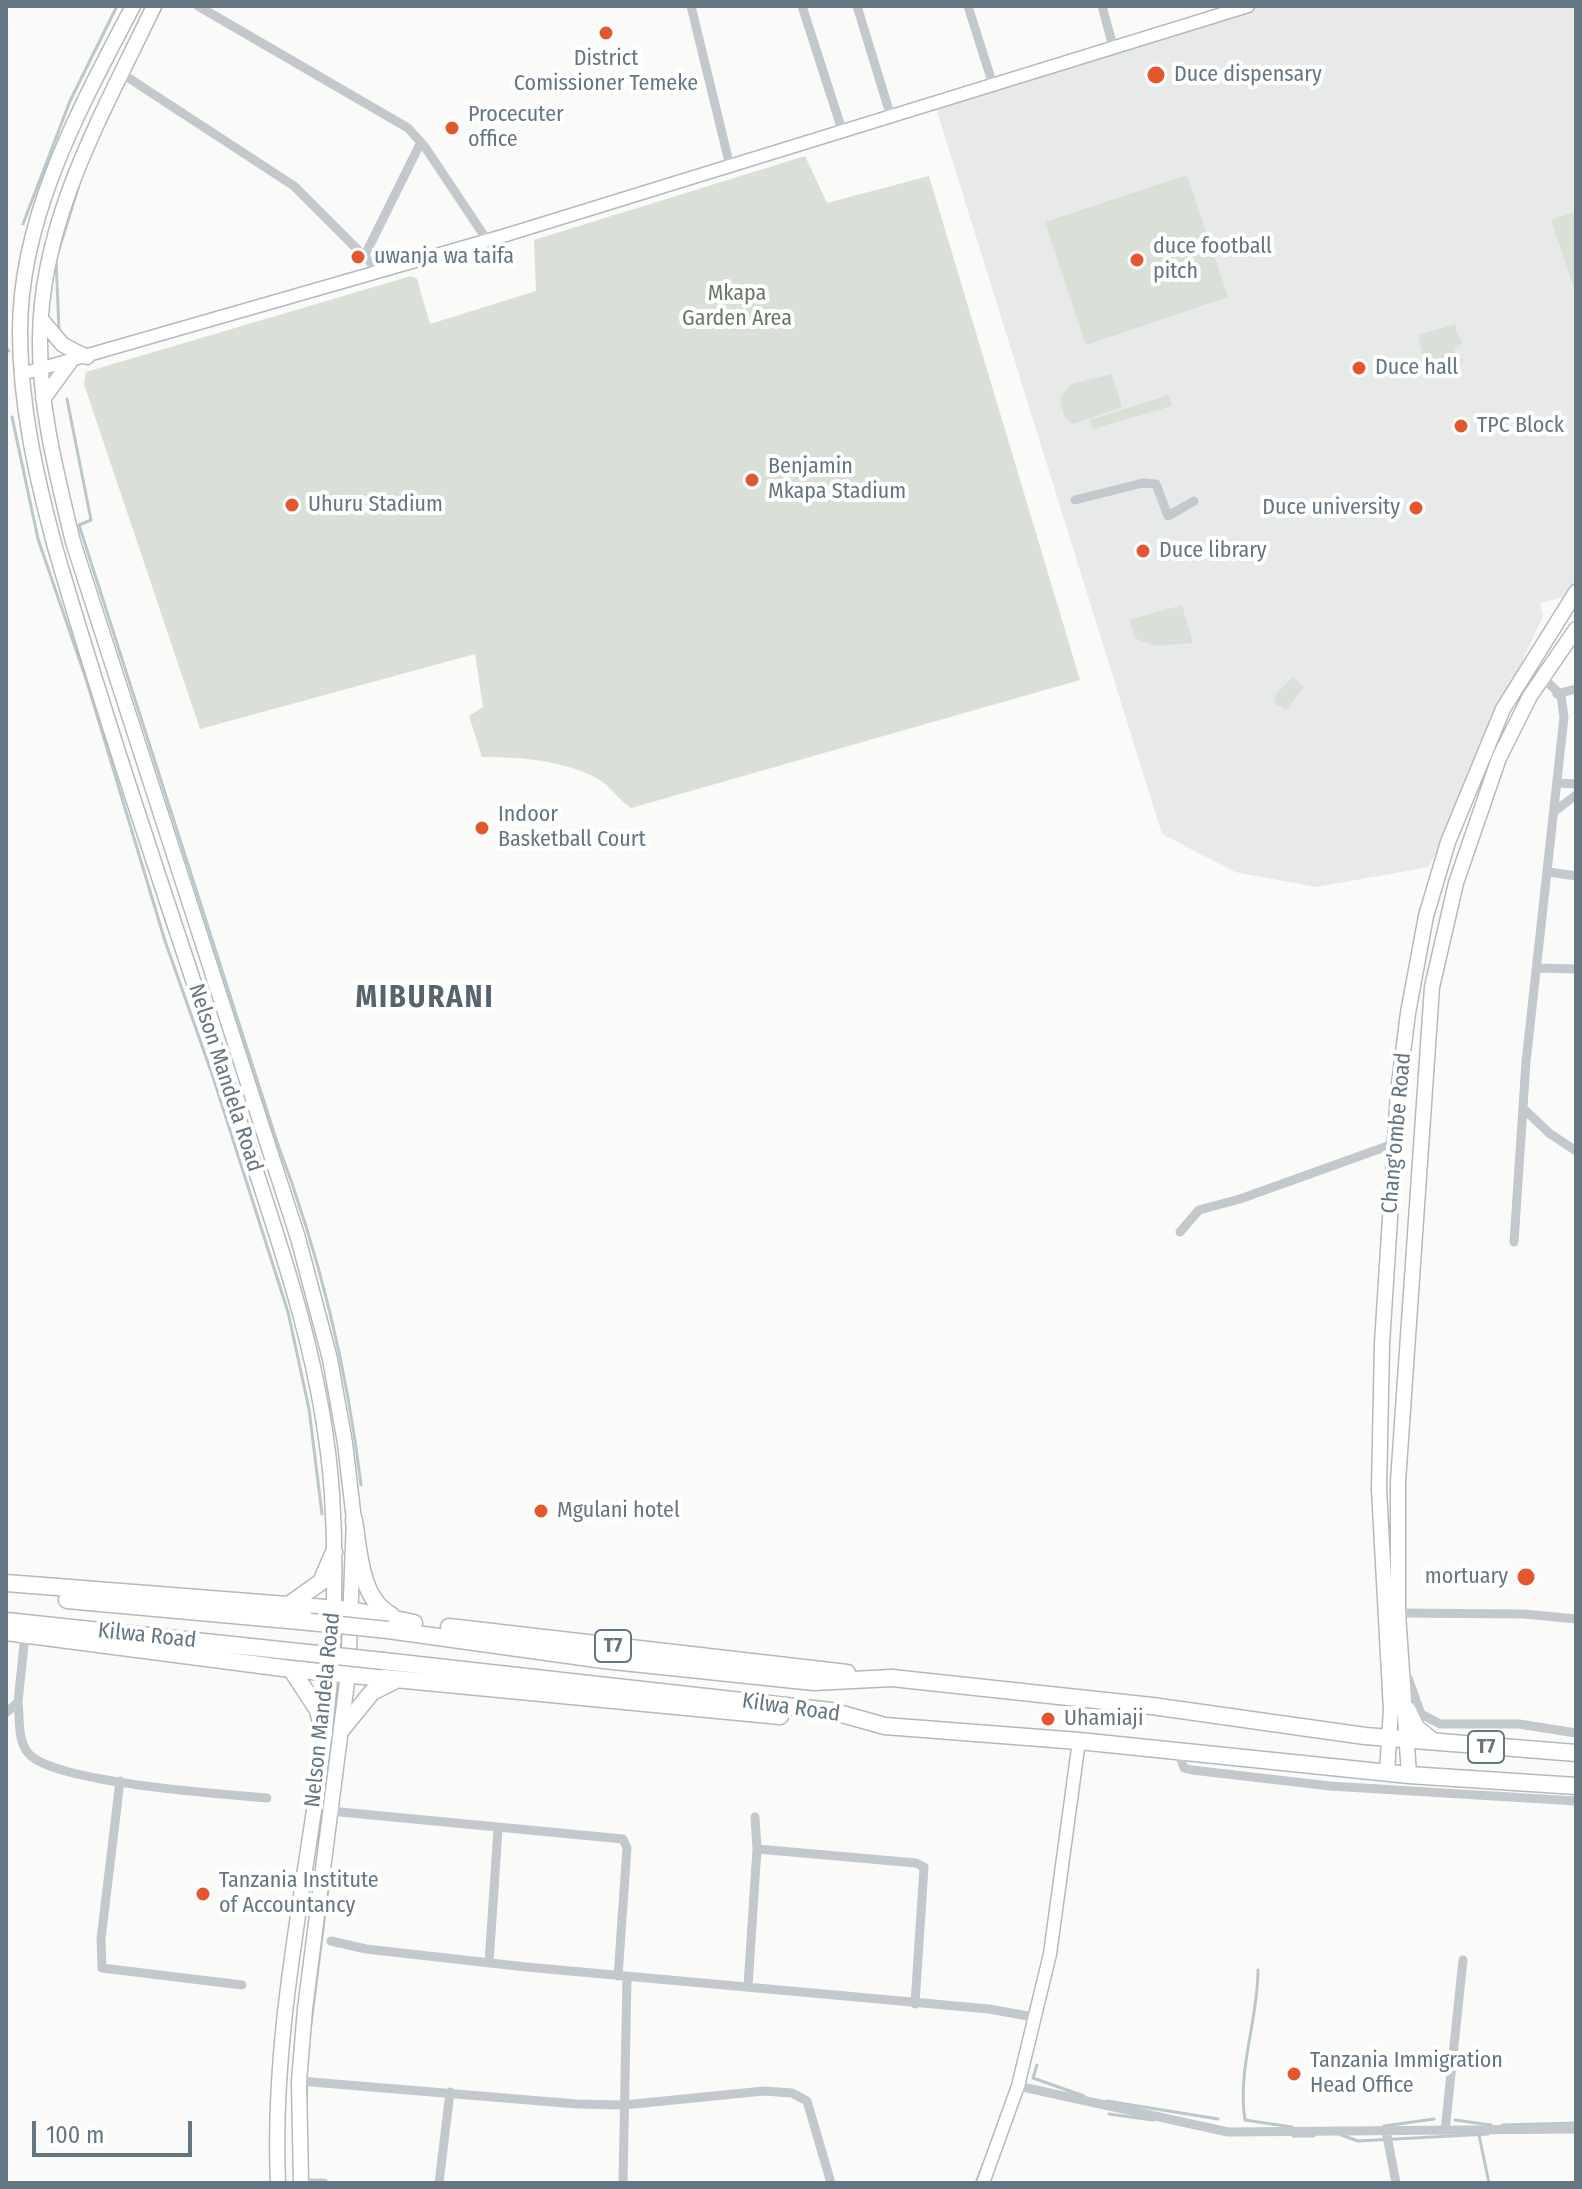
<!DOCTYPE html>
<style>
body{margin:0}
#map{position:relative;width:1582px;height:2189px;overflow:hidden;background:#fafaf8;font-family:"Fira Sans Condensed",sans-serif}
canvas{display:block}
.frame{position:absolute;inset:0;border:8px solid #657683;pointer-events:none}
.scale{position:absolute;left:32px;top:2121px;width:160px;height:36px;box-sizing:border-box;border:4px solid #657683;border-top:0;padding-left:10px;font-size:24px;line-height:28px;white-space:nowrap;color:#657683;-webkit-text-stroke:6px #fff;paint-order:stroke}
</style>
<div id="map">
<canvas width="1582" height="2189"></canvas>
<div class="frame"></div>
<div class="scale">100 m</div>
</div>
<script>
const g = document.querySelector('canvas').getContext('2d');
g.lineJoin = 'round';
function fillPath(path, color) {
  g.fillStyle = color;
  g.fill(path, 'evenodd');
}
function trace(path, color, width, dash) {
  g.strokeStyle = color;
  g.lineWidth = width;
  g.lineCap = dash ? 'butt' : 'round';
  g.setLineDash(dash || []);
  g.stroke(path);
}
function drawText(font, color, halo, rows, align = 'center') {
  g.font = font + ' "Fira Sans Condensed",sans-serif';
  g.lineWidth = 8;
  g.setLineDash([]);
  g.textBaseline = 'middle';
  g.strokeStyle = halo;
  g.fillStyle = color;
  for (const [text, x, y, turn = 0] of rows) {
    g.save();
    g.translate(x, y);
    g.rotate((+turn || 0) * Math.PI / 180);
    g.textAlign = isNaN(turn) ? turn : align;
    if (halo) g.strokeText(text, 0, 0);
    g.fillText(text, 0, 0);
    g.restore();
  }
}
fillPath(new Path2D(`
 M1262,6H1576V582L1564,597L1540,603L1543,616L1429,867L1316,887L1235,872L1162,834L936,108L1032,75Z`), '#e8e9e9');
fillPath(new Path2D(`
 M805,156L827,203L929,176L1080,680L631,808C618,800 611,786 598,779C564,760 520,757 482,757L469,716L483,707L475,654L200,729L84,384L86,372L411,276L417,279L430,324L536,291L534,240Z
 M1187,175L1228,297L1086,345L1045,222Z
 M1576,211V294L1551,220Z
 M1456,324V332L1463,342L1454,350L1464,360L1441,374L1427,373L1418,335Z
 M1112,374L1122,407L1073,424L1064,416L1060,399L1071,384Z
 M1169,395L1172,406L1093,429L1090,420Z
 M1182,605L1193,643L1156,646L1136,639L1129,620Z
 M1293,677L1304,687L1286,710L1274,704L1276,694Z`), '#dadfd7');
trace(new Path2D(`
 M150,29L161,8
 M23,224L70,101L117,6
 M59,330L56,259L79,185
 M6,348L9,351
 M67,399L91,520L79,525L277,1142C319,1253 347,1367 361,1485
 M12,417L38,539L87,682L165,941L213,1077L288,1312L309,1409L322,1514
 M1258,1970C1258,2020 1237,2070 1245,2120L1292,2127
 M311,2024L330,1873
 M1037,2065L1033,2078L1084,2096
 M1107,2101L1218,2119
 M306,2103L307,2083
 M1109,2114L1153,2120
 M1455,2120L1491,2125
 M1502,2125L1576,2123
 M1384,2126L1434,2119
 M1341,2135L1358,2141L1488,2134
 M1479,2135L1489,2183
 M1293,2136H1314
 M976,2183L985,2160`), '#bbc7cb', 3);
const secondary = new Path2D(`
 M22,374L506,235L1248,6
 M983,2183L1018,2086L1050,1954L1079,1741`);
const primary = new Path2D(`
 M133,6C81,106 20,215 20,331C20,405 36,476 55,547C109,733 173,917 233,1102C275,1230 323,1358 332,1494C337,1573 334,1651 325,1730C307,1881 271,2030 278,2183
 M154,6C104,112 41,217 40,338C39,407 57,475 73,542L298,1238L330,1359L345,1443L354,1520L348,1674L305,2009L299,2081L301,2183
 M41,319L63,345L87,357
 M43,399L70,362
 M1408,1709L1417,1727L1435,1742
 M1387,1772L1391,1710L1379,1489L1382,1344L1398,1092L1408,1013L1426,916L1448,842L1503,709L1576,592
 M1409,1775L1398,1613V1482L1432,987L1456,883L1499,758L1530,696L1576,629`);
const highway = new Path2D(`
 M354,1520C359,1550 360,1599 391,1615
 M6,1583L351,1610L414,1623
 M67,1600L310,1622
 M290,1604L321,1582L334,1552
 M6,1621L308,1653
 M449,1627L847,1673
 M388,1630L604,1660L814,1682L892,1678L1152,1706L1365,1736L1576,1753
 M6,1632L291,1669L780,1716
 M383,1661L831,1711L885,1726L1079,1741L1409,1775L1576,1786
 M291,1669L318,1710L324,1734
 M342,1729L372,1692L396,1680`);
trace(secondary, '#b3babf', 15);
trace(primary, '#b5babe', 17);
trace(highway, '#b4b9bd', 19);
trace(new Path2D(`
 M198,6L408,128L425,147L487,240
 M691,6L730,166
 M802,6L843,133
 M857,6L891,117
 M968,6L993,85
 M1102,6L1113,46
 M121,73L294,186L378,270
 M365,255L421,142
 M1075,500L1143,483L1156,484L1168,516L1194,501
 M1557,694L1576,689
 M1558,783L1576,784
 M1555,811L1576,795
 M1549,872L1576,876
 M1537,968L1576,969
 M1523,1108L1549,1133L1576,1151
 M1180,1232L1199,1210L1240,1199L1396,1143
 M1514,1242L1526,1062L1564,717L1561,695L1542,677
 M1398,1613L1524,1614L1576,1619
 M1408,1678L1421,1714L1440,1724H1519L1576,1733
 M18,1702C20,1718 17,1743 30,1755C59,1783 222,1794 267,1798
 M6,1713L18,1702L25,1635
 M1179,1753L1184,1768L1192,1770L1330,1786L1576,1801
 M120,1781L101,1939L102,1968L242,1985
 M330,1811L623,1839L627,1848L618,1976
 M757,1849L916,1863L924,1867L915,2004
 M331,1941L366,1949L526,1967L989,2009L1034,2017
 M489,1963L498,1829
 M748,1986L757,1849L755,1817
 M299,2081L577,2104L624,2105L764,2091L792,2093L807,2101L831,2183
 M1018,2086L1228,2132L1576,2129
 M1386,2131L1396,2183
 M1445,2131L1463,1960
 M301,2183H324
 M439,2183L450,2092
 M623,2183L627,1977`), '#c3c8cc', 9);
trace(secondary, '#fff', 12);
trace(primary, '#fff', 14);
trace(highway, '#fff', 16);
const highwayBridge = new Path2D(`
 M310,1622L388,1630
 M308,1653L383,1661`);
trace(highwayBridge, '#b4b9bd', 19, []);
trace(highwayBridge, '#fff', 16);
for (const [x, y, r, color] of [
 [606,33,8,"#e4572e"],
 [1156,75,10,"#e4572e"],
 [452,128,8,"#e4572e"],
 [358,257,8,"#e4572e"],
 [1137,260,8,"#e4572e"],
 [1359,368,8,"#e4572e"],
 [1461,426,8,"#e4572e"],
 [752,480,8,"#e4572e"],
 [292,505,8,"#e4572e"],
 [1416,508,8,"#e4572e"],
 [1143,551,8,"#e4572e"],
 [482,828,8,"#e4572e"],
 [541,1511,8,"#e4572e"],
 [1526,1577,10,"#e4572e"],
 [1048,1719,8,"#e4572e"],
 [203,1894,8,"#e4572e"],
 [1294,2074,8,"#e4572e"]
]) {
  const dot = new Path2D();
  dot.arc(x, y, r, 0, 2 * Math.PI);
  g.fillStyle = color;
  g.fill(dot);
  trace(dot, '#fff', 3);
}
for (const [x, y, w] of [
 [613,1646,36],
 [1486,1747,36]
]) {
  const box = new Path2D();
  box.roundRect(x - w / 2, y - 16, w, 32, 6);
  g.fillStyle = '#fff';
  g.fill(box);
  trace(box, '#657683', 2);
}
drawText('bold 20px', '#657683', null, [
 ["T7",613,1646],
 ["T7",1486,1747]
]);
drawText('22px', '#657683', '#fff', [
 ["District",606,59,"center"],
 ["Comissioner Temeke",606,84,"center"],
 ["Duce dispensary",1174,75],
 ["Procecuter",468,115],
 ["office",468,140],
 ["duce football",1153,247],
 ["pitch",1153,272],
 ["uwanja wa taifa",374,257],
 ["Duce hall",1375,368],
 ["TPC Block",1477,426],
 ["Benjamin",768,467],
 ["Mkapa Stadium",768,492],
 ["Uhuru Stadium",308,505],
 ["Duce university",1400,508,"right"],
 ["Duce library",1159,551],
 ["Indoor",498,815],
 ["Basketball Court",498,840],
 ["Mgulani hotel",557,1511],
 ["mortuary",1508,1577,"right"],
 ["Uhamiaji",1064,1719],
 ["Tanzania Institute",219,1881],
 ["of Accountancy",219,1906],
 ["Tanzania Immigration",1310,2061],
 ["Head Office",1310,2086]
], 'left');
drawText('22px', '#687a64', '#fff', [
 ["Mkapa",737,294],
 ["Garden Area",737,319]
]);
drawText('22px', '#657683', '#fff', [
 ["Nelson Mandela Road",225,1078,72],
 ["Chang'ombe Road",1397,1133,-85],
 ["Kilwa Road",147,1636,6],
 ["Kilwa Road",791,1708,8],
 ["Nelson Mandela Road",323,1710,-84]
]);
g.letterSpacing = '2px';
drawText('bold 30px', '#57646e', '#fff', [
 ["MIBURANI",425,999]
]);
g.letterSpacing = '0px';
</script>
